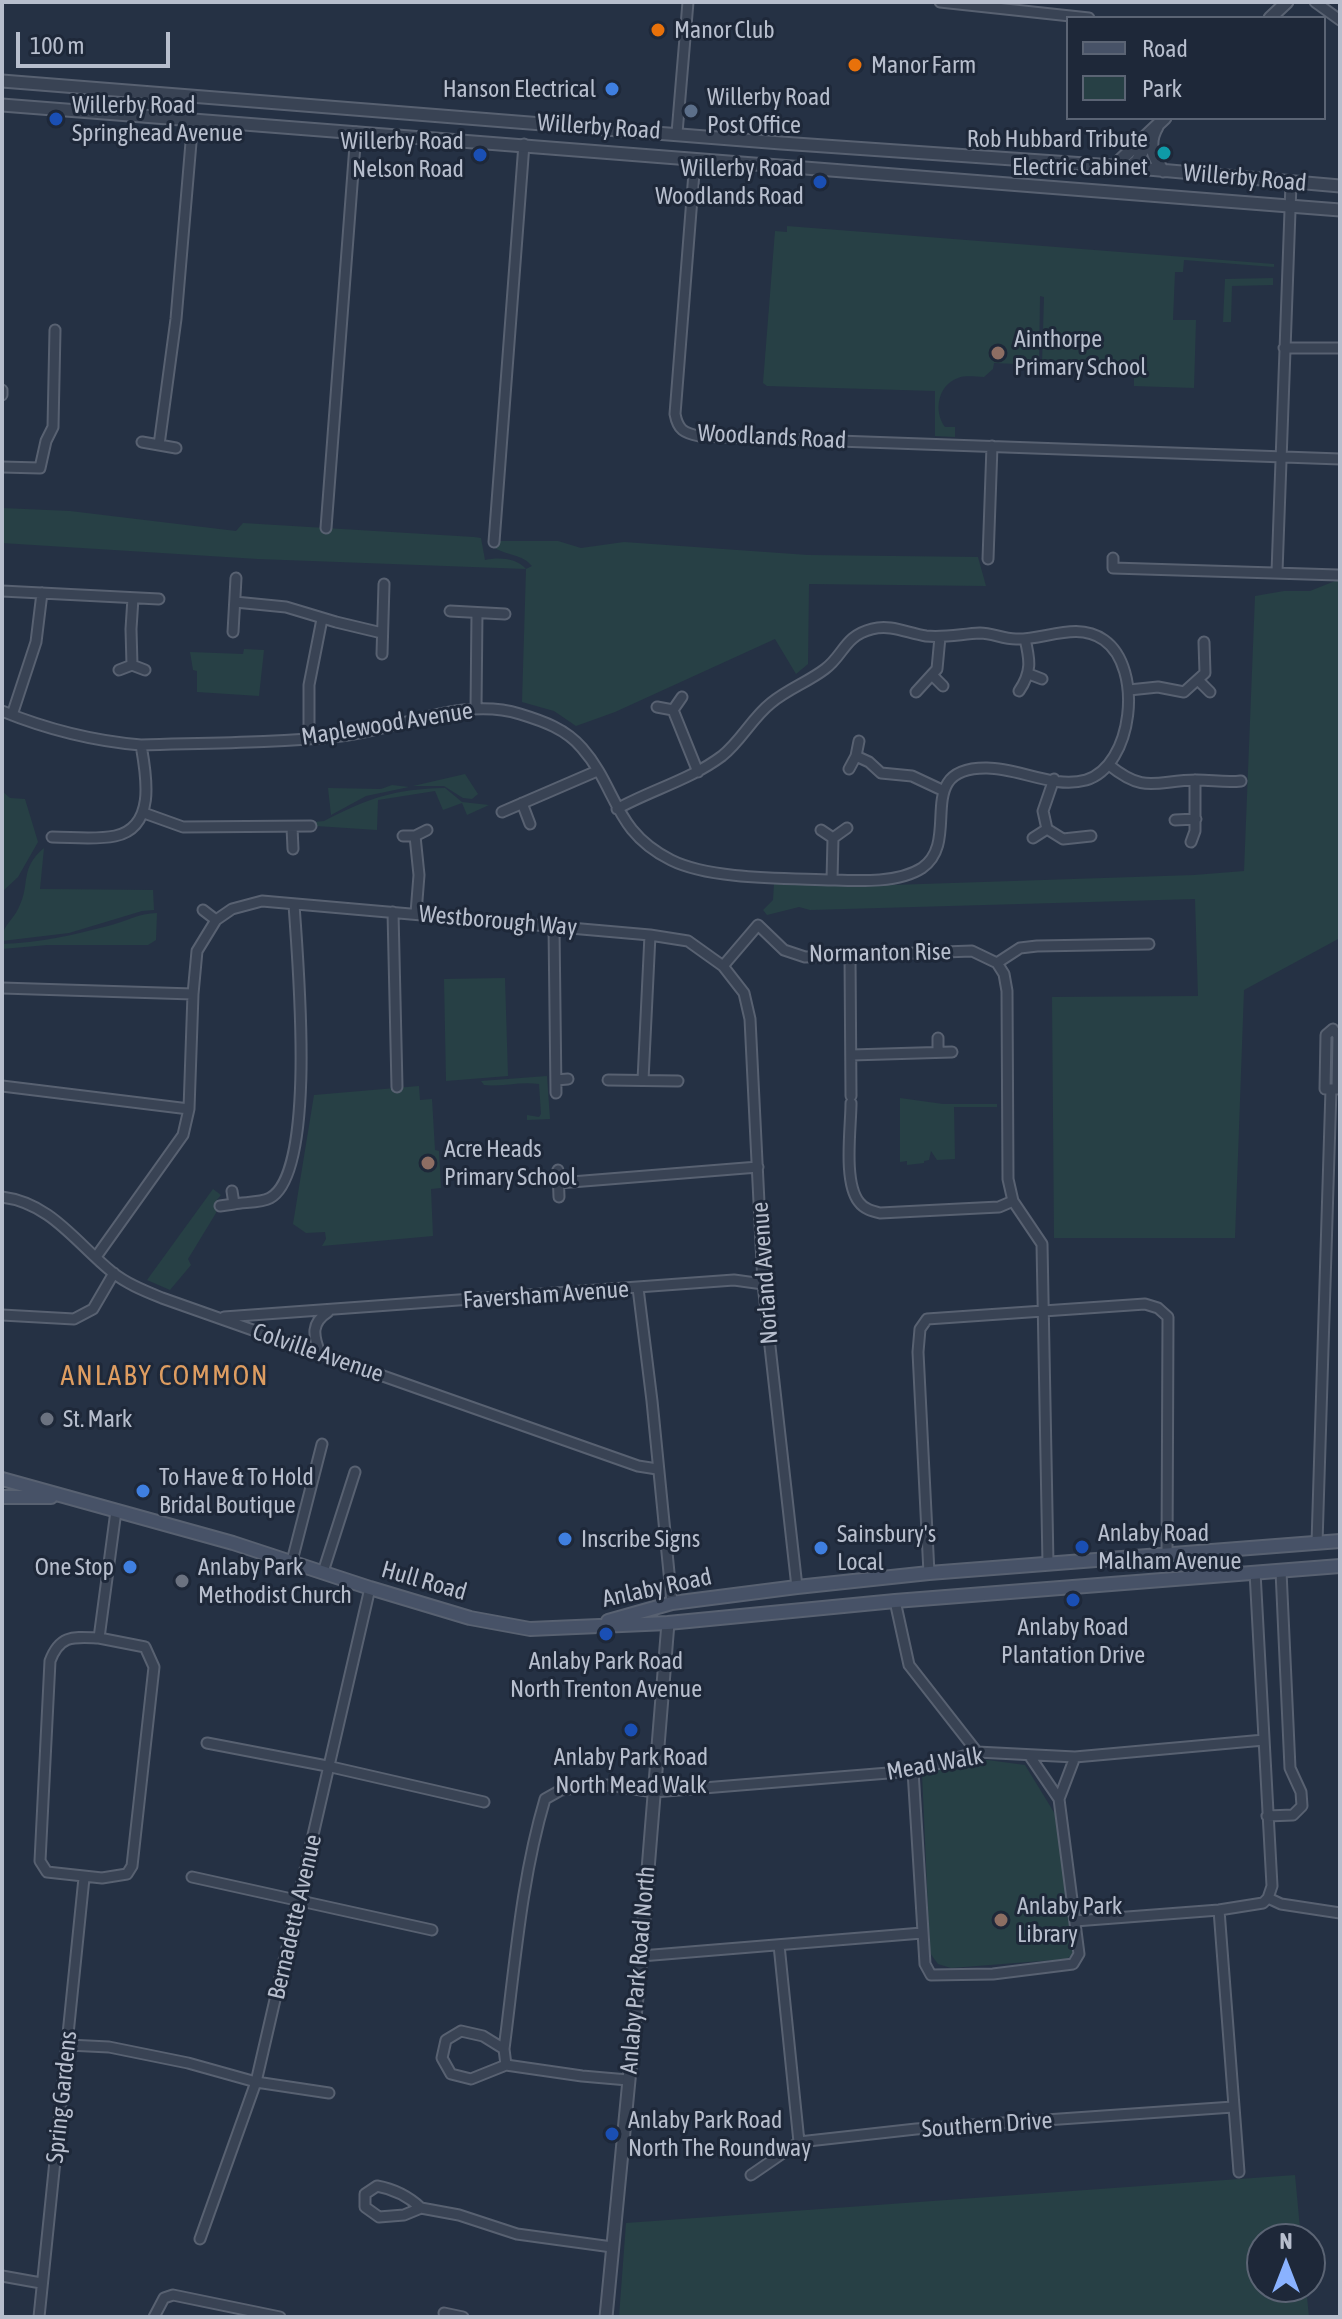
<!DOCTYPE html>
<style>
body{margin:0}
#map{position:relative;width:1342px;height:2319px;overflow:hidden;background:#253144;font-family:"Asap Condensed",sans-serif}
canvas{display:block}
.frame{position:absolute;inset:0;border:4px solid #b7becd;pointer-events:none}
.legend{position:absolute;left:1066px;top:16px;width:260px;height:104px;box-sizing:border-box;background:#1e2839;border:2px solid #5b6474;margin:0;padding:10px 14px;list-style:none;font-size:24px;color:#b7becd}
.legend li{display:flex;align-items:center;gap:16px;height:40px}
.legend b{width:40px;border:2px solid #5b6474}
.north{position:absolute;left:1246px;top:2223px;width:80px;height:80px;box-sizing:border-box;background:#1e2839;border:2px solid #5b6474;border-radius:50%;rotate:0deg;font-size:22px;font-weight:700;line-height:32px;text-align:center;color:#b7becd}
.north::after{content:'';display:block;margin:auto;width:28px;height:36px;background:#8ab2ff;clip-path:polygon(50% 0,100% 100%,50% 72%,0 100%)}
.scale{position:absolute;left:16px;top:32px;width:154px;height:36px;box-sizing:border-box;border:4px solid #b7becd;border-top:0;padding-left:10px;font-size:24px;line-height:28px;white-space:nowrap;color:#b7becd;-webkit-text-stroke:6px #1e2839;paint-order:stroke}
</style>
<div id="map">
<canvas width="1342" height="2319"></canvas>
<div class="frame"></div>
<ul class="legend">
<li><b style="height:10px;background:#475267"></b>Road</li>
<li><b style="height:22px;background:#274045"></b>Park</li>
</ul>
<div class="north">N</div>
<div class="scale">100 m</div>
</div>
<script>
const g = document.querySelector('canvas').getContext('2d');
g.lineJoin = 'round';
function fillPath(path, color) {
  g.fillStyle = color;
  g.fill(path, 'evenodd');
}
function trace(path, color, width, dash) {
  g.strokeStyle = color;
  g.lineWidth = width;
  g.lineCap = dash ? 'butt' : 'round';
  g.setLineDash(dash || []);
  g.stroke(path);
}
function drawText(font, color, halo, rows, align = 'center') {
  g.font = font + ' "Asap Condensed",sans-serif';
  g.lineWidth = 6;
  g.setLineDash([]);
  g.textBaseline = 'middle';
  g.strokeStyle = halo;
  g.fillStyle = color;
  for (const [text, x, y, turn = 0] of rows) {
    g.save();
    g.translate(x, y);
    g.rotate((+turn || 0) * Math.PI / 180);
    g.textAlign = isNaN(turn) ? turn : align;
    if (halo) g.strokeText(text, 0, 0);
    g.fillText(text, 0, 0);
    g.restore();
  }
}
fillPath(new Path2D(`
 M787,226L1274,264V267L1184,260L1183,272H1175L1173,320H1196L1194,388L1134,386V375L1110,374L1108,366L1042,364L1044,297L1040,296L1039,365L994,363L993,369L984,377C976,377 966,375 958,378C938,385 933,411 945,427H955V437L935,436V391L767,386L763,383L775,231L787,232Z
 M1273,278V285L1232,286L1231,322H1223L1225,279Z
 M2,508L70,511L236,531L243,523L474,537L481,538L485,560C499,557 516,558 526,569L532,566C522,554 508,556 495,548L493,541H558L581,548L624,542L808,555L978,557L986,586L809,584L808,664L796,674L775,639L615,712L576,726L554,711L522,702L526,569L258,559L2,543Z
 M1340,579V938L1244,990L1235,1238H1054L1052,997L1198,996L1195,899L810,910L799,907L767,915L763,910L773,900L774,884L862,886L1194,875L1244,871L1255,596L1284,591H1310Z
 M244,649L264,650L259,696L197,692V671L193,670L190,652L243,654Z
 M465,774L478,794L472,799L463,798L444,786H413Z
 M392,785L409,787L366,796L331,815L328,788L381,789Z
 M445,788L462,802L489,805L467,815L462,803L443,810L435,791L378,800L377,830L316,826L315,822L324,821C369,798 394,789 445,788Z
 M2,791L10,798L25,799L38,842L18,877L2,892Z
 M44,848L40,889L153,890L154,910L142,911L69,933L2,941C2,925 13,921 19,907C31,883 19,869 44,848Z
 M157,913L156,940L148,945H47L2,949V944C39,943 73,935 108,926C125,922 139,913 157,913Z
 M505,978L508,1076L446,1081L444,979Z
 M547,1076L550,1119L527,1120V1115L539,1117L541,1114L539,1084C522,1081 500,1087 484,1085L481,1081Z
 M419,1086L420,1100L432,1099L435,1150L439,1151L441,1188L431,1189L433,1236L322,1246L326,1239L325,1232L306,1233L293,1224L314,1095Z
 M900,1098L943,1104H997V1107H954L955,1159L937,1160L931,1151L929,1160L924,1161V1163L907,1165V1161L900,1162Z
 M213,1189L221,1195L216,1201V1213L188,1259L191,1265L170,1290L147,1280Z
 M980,1759L1025,1765L1055,1814L1075,1952L1067,1959L951,1968L938,1964L930,1953L922,1773L943,1765Z
 M1295,2175L1301,2239H1262V2287H1306L1309,2317H619L626,2223Z`), '#274045');
const minor = new Path2D(`
 M940,2L1089,18
 M1315,2L1340,20
 M677,133L688,2
 M695,160L675,414C678,430 684,433 699,436L1340,459
 M1284,348H1340
 M2,390V395
 M142,442L176,448
 M159,445L176,319L193,119
 M2,467L40,468L46,441L53,427L55,330
 M326,528L356,132
 M494,542L524,144
 M1113,558V568L1338,575
 M988,559L992,446
 M1277,572L1291,183
 M2,591L159,599
 M235,602L286,607L336,622L382,633
 M450,611L505,614
 M233,632L236,578
 M382,654L384,584
 M132,665L131,629L133,598
 M119,670L132,665L145,670
 M1029,674L1042,679
 M933,676L943,686
 M1198,680L1210,692
 M1129,690L1158,687L1184,692L1205,673L1204,642
 M1019,691C1032,672 1030,660 1025,639
 M916,692L937,669L940,637
 M657,707L673,710L682,697
 M476,709L477,613
 M673,710L698,772
 M2,711C46,729 94,741 141,745C208,743 275,743 341,736C399,730 461,696 520,714C543,721 566,729 582,748C618,789 613,831 671,860C711,880 787,878 833,880C859,881 899,883 922,868C963,840 911,767 987,768C1019,768 1054,789 1086,780C1133,766 1144,668 1104,640C1077,621 1045,640 1016,639C1003,639 992,633 980,633C961,634 944,638 926,636C907,633 891,624 872,629C844,636 844,655 825,669C808,682 788,689 771,703C752,718 741,741 722,756C690,780 651,790 617,809
 M12,715L36,642L42,593
 M309,739V685L322,619
 M856,756L869,762L881,773L912,776L944,791
 M1109,765C1146,795 1156,780 1197,780C1212,780 1226,783 1241,781
 M849,769L856,756L859,741
 M1054,779L1043,811L1047,829L1063,839L1091,836
 M522,803L530,824
 M502,812L597,771
 M144,813L183,827L311,826
 M1175,820L1196,819
 M292,827L293,849
 M821,830L833,838L847,828
 M403,836H415L427,830
 M415,836L419,875L416,913
 M52,837C72,837 95,840 115,836C157,827 146,774 141,745
 M1033,838L1047,829
 M1191,842L1195,831V780
 M832,880L833,838
 M203,910L216,920
 M393,912L397,1087
 M554,927L556,1093
 M850,955L851,1096
 M997,963L1004,974L1007,991L1008,1179L1013,1201L1042,1244L1048,1564
 M723,966L744,993L750,1019L763,1284L797,1587
 M2,988L193,994
 M1333,1029L1338,1036L1337,1089H1325L1326,1035Z
 M938,1038V1052
 M851,1055L952,1052
 M556,1080L568,1079
 M608,1080L678,1081
 M643,1080L650,935
 M2,1086L189,1109
 M851,1103C851,1128 843,1182 859,1202C864,1209 872,1211 880,1213L999,1207L1013,1201
 M558,1170L559,1197
 M559,1183L758,1167
 M2,1197C51,1203 76,1243 112,1272C127,1284 145,1291 162,1298L638,1466L657,1469
 M234,1204C244,1202 261,1203 270,1198C318,1172 297,955 294,904
 M220,1206L234,1204L232,1191
 M96,1257L183,1135L189,1109L193,994L197,951L216,920L232,909L262,901L650,935L688,941L723,966L758,925L784,950L805,957L972,951L997,963L1020,948L1037,946L1149,944
 M638,1288L652,1401L672,1603
 M2,1315L74,1319L93,1309L114,1273
 M224,1317L734,1280L763,1284
 M320,1353C313,1335 311,1323 328,1312
 M1317,1543L1331,1089
 M292,1561L322,1444
 M323,1572L355,1472
 M1255,1572L1272,1886L1268,1898
 M929,1573L918,1352L920,1329L927,1319L1145,1304L1158,1308L1168,1317L1167,1556
 M895,1601L909,1665L977,1752
 M99,1638L145,1647L154,1667L132,1866L127,1874L102,1878L47,1872L40,1861L50,1661C60,1634 74,1637 99,1638Z
 M99,1638L116,1511
 M207,1743L327,1766L484,1802
 M1029,1755L1059,1799
 M913,1771L925,1964L931,1975L993,1974L1073,1964L1079,1954L1059,1799L1075,1757
 M1267,1816L1293,1815L1302,1806L1301,1792L1290,1768L1281,1571
 M192,1877L432,1930
 M1219,1910L1239,2172
 M1075,1921L1219,1910L1263,1903L1268,1898L1281,1904L1340,1913
 M779,1945L799,2142
 M641,1956L922,1933
 M68,2045L109,2047L188,2063L256,2082L329,2093
 M504,2049C515,1965 521,1880 545,1799L561,1790L582,1787L608,1785L654,1792L913,1771L977,1752L1075,1757L1264,1740
 M506,2065L471,2079L451,2074L442,2058L446,2040L461,2031L483,2036L504,2049L506,2065L582,2076L628,2080
 M751,2175L799,2142L916,2129L1233,2107
 M421,2208C408,2196 394,2189 377,2186L365,2194V2207L379,2217L404,2215L421,2208L459,2215L517,2234L612,2247
 M200,2239L256,2082L370,1588
 M2,2276L41,2283
 M444,2313L463,2317
 M39,2317L84,1878
 M154,2317L164,2298L173,2295L280,2317`);
const tertiary = new Path2D(`
 M1270,18L1287,2
 M2,81L781,143L1114,166L1340,186
 M2,105L1340,210
 M1157,127C1147,144 1153,156 1163,171
 M1114,166L1165,118
 M1128,168L1137,161L1150,138
 M606,2317L641,1956L668,1623`);
const secondary = new Path2D(`
 M2,1479L233,1543L370,1588L470,1618L530,1629L668,1623L895,1601L1340,1566
 M2,1497H51
 M608,1621L672,1603L797,1587L929,1573L1340,1541`);
trace(minor, '#586171', 13);
trace(tertiary, '#586171', 15);
trace(secondary, '#586171', 16);
trace(minor, '#394354', 9);
trace(tertiary, '#394354', 11);
trace(secondary, '#475267', 12);
for (const [x, y, r, color] of [
 [658,30,8,"#e8710a"],
 [855,65,8,"#e8710a"],
 [612,89,8,"#3f7fe0"],
 [691,111,8,"#5c6f8a"],
 [56,119,8,"#1a4fb4"],
 [1164,153,8,"#0f9aa8"],
 [480,155,8,"#1a4fb4"],
 [820,182,8,"#1a4fb4"],
 [998,353,8,"#8d6e63"],
 [428,1163,8,"#8d6e63"],
 [47,1419,8,"#6b7280"],
 [143,1491,8,"#3f7fe0"],
 [565,1539,8,"#3f7fe0"],
 [1082,1547,8,"#1a4fb4"],
 [821,1548,8,"#3f7fe0"],
 [130,1567,8,"#3f7fe0"],
 [182,1581,8,"#6b7280"],
 [1073,1600,8,"#1a4fb4"],
 [606,1634,8,"#1a4fb4"],
 [631,1730,8,"#1a4fb4"],
 [1001,1920,8,"#8d6e63"],
 [612,2134,8,"#1a4fb4"]
]) {
  const dot = new Path2D();
  dot.arc(x, y, r, 0, 2 * Math.PI);
  g.fillStyle = color;
  g.fill(dot);
  trace(dot, '#1e2839', 3);
}
drawText('24px', '#b7becd', '#1e2839', [
 ["Manor Club",674,30],
 ["Manor Farm",871,65],
 ["Hanson Electrical",596,89,"right"],
 ["Willerby Road",707,97],
 ["Post Office",707,125],
 ["Willerby Road",72,105],
 ["Springhead Avenue",72,133],
 ["Rob Hubbard Tribute",1148,139,"right"],
 ["Electric Cabinet",1148,167,"right"],
 ["Willerby Road",464,141,"right"],
 ["Nelson Road",464,169,"right"],
 ["Willerby Road",804,168,"right"],
 ["Woodlands Road",804,196,"right"],
 ["Ainthorpe",1014,339],
 ["Primary School",1014,367],
 ["Acre Heads",444,1149],
 ["Primary School",444,1177],
 ["St. Mark",63,1419],
 ["To Have & To Hold",159,1477],
 ["Bridal Boutique",159,1505],
 ["Anlaby Road",1098,1533],
 ["Malham Avenue",1098,1561],
 ["Sainsbury's",837,1534],
 ["Local",837,1562],
 ["Inscribe Signs",581,1539],
 ["One Stop",114,1567,"right"],
 ["Anlaby Park",198,1567],
 ["Methodist Church",198,1595],
 ["Anlaby Road",1073,1627,"center"],
 ["Plantation Drive",1073,1655,"center"],
 ["Anlaby Park Road",606,1661,"center"],
 ["North Trenton Avenue",606,1689,"center"],
 ["Anlaby Park Road",631,1757,"center"],
 ["North Mead Walk",631,1785,"center"],
 ["Anlaby Park",1017,1906],
 ["Library",1017,1934],
 ["Anlaby Park Road",628,2120],
 ["North The Roundway",628,2148]
], 'left');
drawText('24px', '#b7becd', '#1e2839', [
 ["Willerby Road",599,127,4],
 ["Willerby Road",1245,178,5],
 ["Woodlands Road",772,437,3],
 ["Maplewood Avenue",387,724,-9],
 ["Westborough Way",498,921,5],
 ["Normanton Rise",880,953,-1],
 ["Norland Avenue",765,1273,-94],
 ["Faversham Avenue",546,1295,-4],
 ["Colville Avenue",318,1353,19],
 ["Hull Road",424,1581,16],
 ["Anlaby Road",657,1588,-12],
 ["Mead Walk",935,1764,-10],
 ["Bernadette Avenue",295,1917,-77],
 ["Anlaby Park Road North",638,1970,-85],
 ["Spring Gardens",62,2097,-84],
 ["Southern Drive",987,2125,-4]
]);
g.letterSpacing = '2px';
drawText('28px', '#de9d61', '#1e2839', [
 ["ANLABY COMMON",165,1376]
]);
g.letterSpacing = '0px';
</script>
